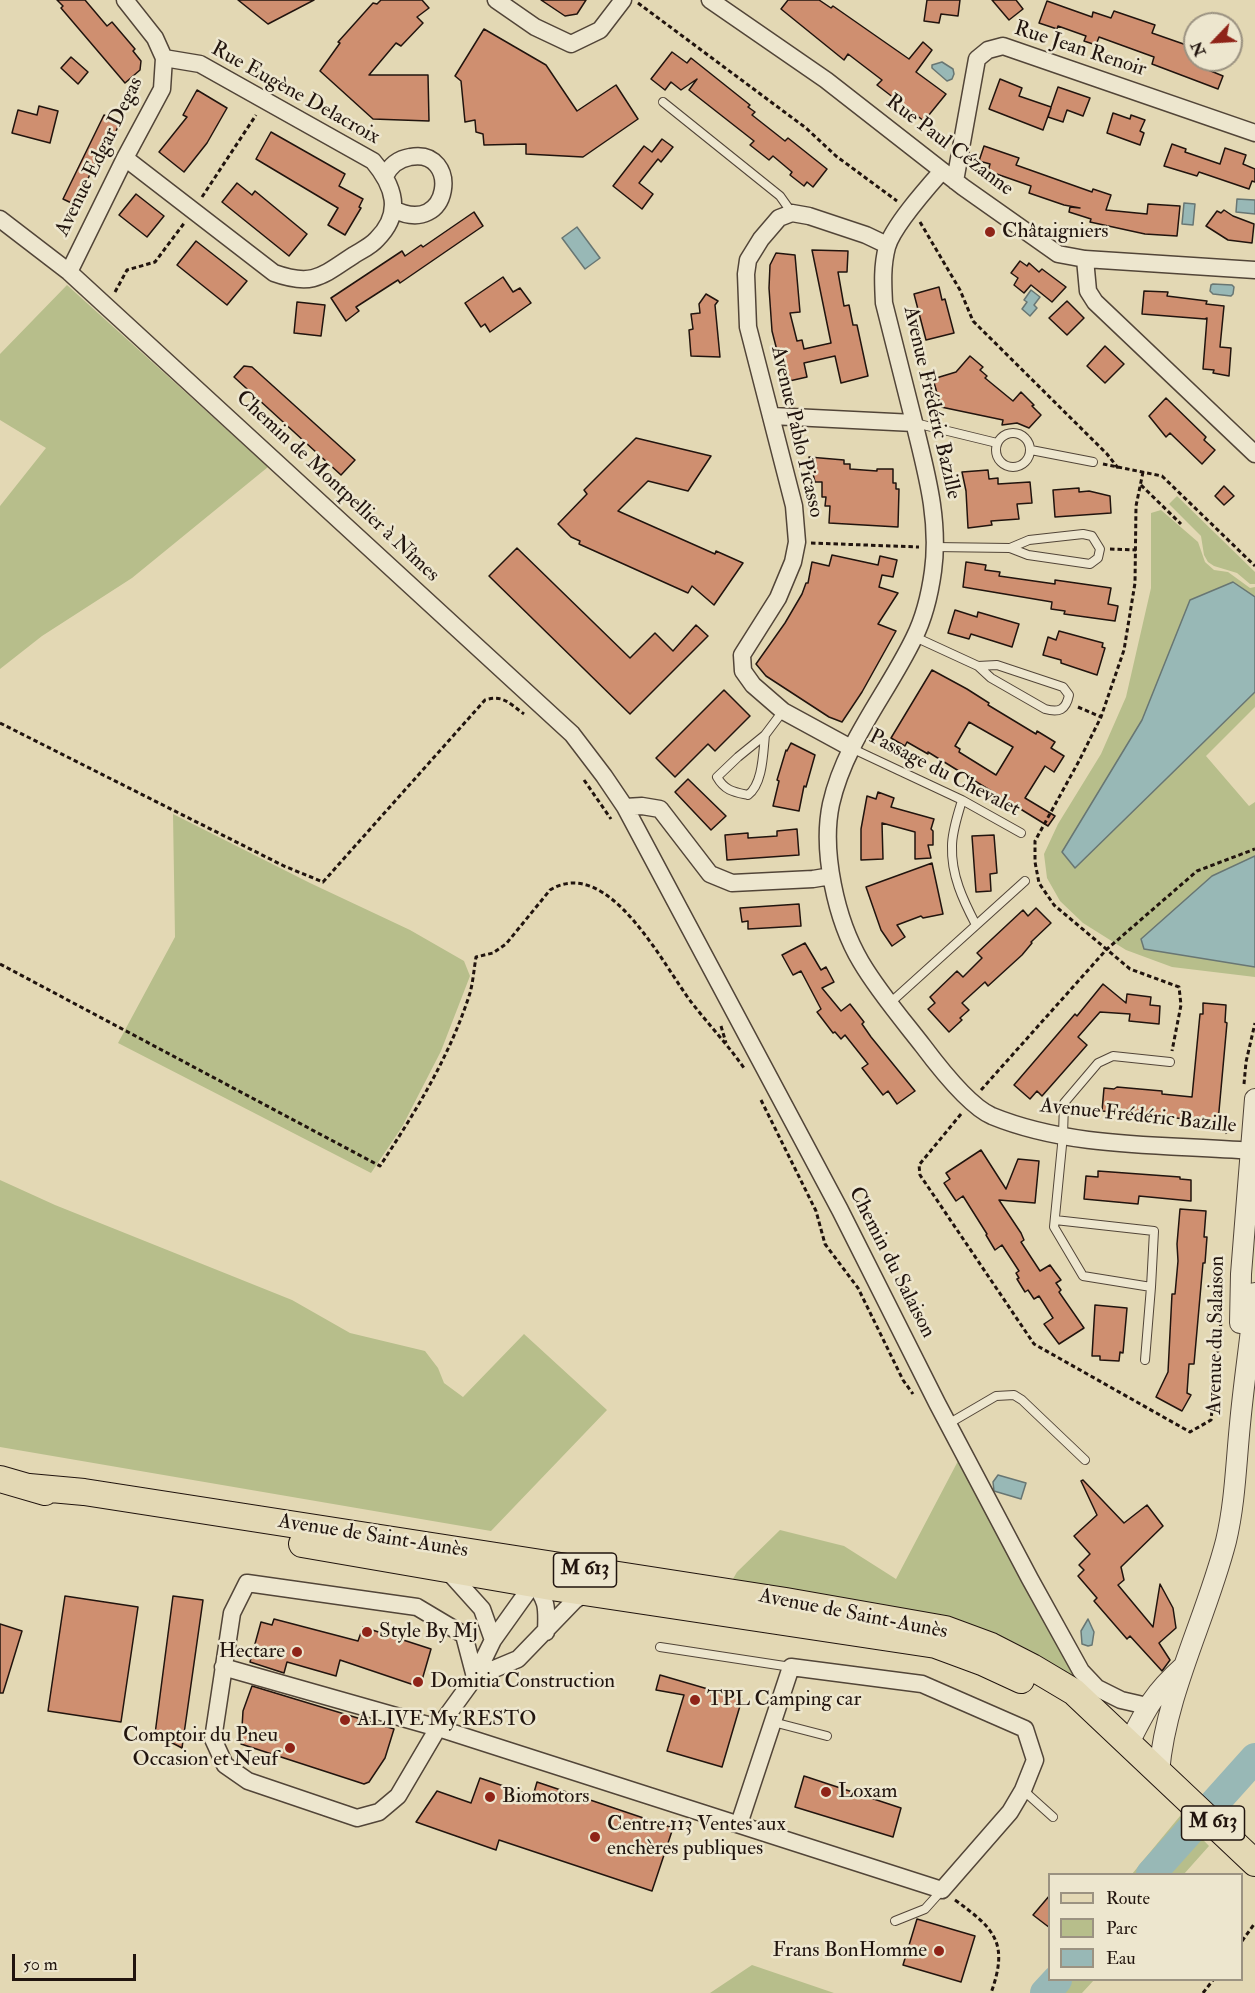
<!DOCTYPE html>
<meta charset="utf-8">
<style>
body{margin:0}
#map{position:relative;width:1255px;height:1993px;overflow:hidden;background:#e3d8b4;font-family:"IM FELL Double Pica",serif}
canvas{display:block}
.legend{position:absolute;left:1048px;top:1873px;width:195px;height:108px;box-sizing:border-box;background:#ede6ce;border:2px solid #9b9281;margin:0;padding:8px 10px;list-style:none;font-size:18px;color:#21140e}
.legend li{display:flex;align-items:center;gap:12px;height:30px}
.legend b{width:30px;border:2px solid #9b9281}
.north{position:absolute;left:1183px;top:12px;width:60px;height:60px;box-sizing:border-box;background:#ede6ce;border:2px solid #9b9281;border-radius:50%;rotate:245deg;font-size:16px;font-weight:700;line-height:24px;text-align:center;color:#21140e}
.north::after{content:'';display:block;margin:auto;width:21px;height:27px;background:#8f2418;clip-path:polygon(50% 0,100% 100%,50% 72%,0 100%)}
.scale{position:absolute;left:12px;top:1954px;width:124px;height:27px;box-sizing:border-box;border:3px solid #21140e;border-top:0;padding-left:8px;font-size:18px;line-height:21px;white-space:nowrap;color:#21140e;-webkit-text-stroke:4px #ede6ce;paint-order:stroke}
</style>
<div id="map">
<canvas width="1255" height="1993"></canvas>
<ul class="legend">
<li><b style="height:8px;background:#e3d8b4"></b>Route</li>
<li><b style="height:16px;background:#b7be8b"></b>Parc</li>
<li><b style="height:16px;background:#98b8b6"></b>Eau</li>
</ul>
<div class="north">N</div>
<div class="scale">50 m</div>
</div>
<script>
const g = document.querySelector('canvas').getContext('2d');
g.lineJoin = 'round';
function fillPath(path, color) {
  g.fillStyle = color;
  g.fill(path, 'evenodd');
}
function trace(path, color, width, dash) {
  g.strokeStyle = color;
  g.lineWidth = width;
  g.lineCap = dash ? 'butt' : 'round';
  g.setLineDash(dash || []);
  g.stroke(path);
}
function drawText(font, color, halo, rows, align = 'center') {
  g.font = font + ' "IM FELL Double Pica",serif';
  g.lineWidth = 5;
  g.setLineDash([]);
  g.textBaseline = 'middle';
  g.strokeStyle = halo;
  g.fillStyle = color;
  for (const [text, x, y, turn = 0] of rows) {
    g.save();
    g.translate(x, y);
    g.rotate((+turn || 0) * Math.PI / 180);
    g.textAlign = isNaN(turn) ? turn : align;
    if (halo) g.strokeText(text, 0, 0);
    g.fillText(text, 0, 0);
    g.restore();
  }
}
fillPath(new Path2D(`
 M67,285L268,467L132,578L42,636L0,669V506L46,448L0,420V354Z
 M1177,496L1255,572V584H1250L1237,573L1214,566L1208,562L1204,555L1201,536L1169,504Z
 M1161,510L1198,542L1205,562L1214,570L1228,572L1250,588L1255,587V707L1206,756L1249,806L1255,802V977L1172,967L1126,950L1083,923L1060,901L1047,878L1044,854L1058,824L1101,754L1126,697L1151,588V513Z
 M173,814L310,883L410,930L464,961L470,976L441,1051L402,1127L371,1173L118,1043L175,937Z
 M0,1180L55,1205L292,1300L350,1333L425,1351L438,1368L444,1383L463,1397L524,1334L607,1410L491,1531L0,1447Z
 M958,1461L1080,1685L730,1584L737,1572L780,1530L844,1546L896,1579Z
 M1180,1816L1209,1846L1184,1874H1132Z
 M752,1965L834,1993H710Z
 M1049,1971L1050,1980H1094L1082,1993H1031Z`), '#b7be8b');
const water = new Path2D(`
 M942,62L953,69L954,74L952,79L947,81L932,68V65Z
 M1237,199L1255,200V214L1236,212Z
 M1184,203L1195,204L1193,225L1182,224Z
 M577,227L600,258L585,269L562,238Z
 M1213,284L1232,285L1234,287L1233,294L1231,296L1213,294L1210,291L1211,285Z
 M1031,290L1040,297L1034,305L1037,308L1030,316L1022,309L1027,302L1024,300Z
 M1233,582L1255,597V692L1075,868L1062,852L1142,720L1190,600Z
 M1255,856V967L1144,949L1141,939L1212,876Z
 M998,1475L1026,1483L1021,1499L994,1491L993,1482Z
 M1088,1619L1094,1632L1092,1645L1088,1646L1082,1644L1081,1631Z`);
fillPath(water, '#98b8b6');
trace(water, '#687673', 1.5);
trace(new Path2D(`
 M1151,1874L1255,1758
 M1045,1993L1057,1980`), '#98b8b6', 30);
const building = new Path2D(`
 M57,0H85L107,26L112,22L135,49L133,51L141,61L140,70L125,83L61,8L63,6Z
 M238,0H314L268,24Z
 M381,0H422L429,8L417,17L423,23L401,46L396,43L369,75H428L429,121L373,119L320,71L340,43L338,42L373,3L377,4Z
 M541,0H586L577,14L565,16Z
 M788,0H819L831,8L833,6L909,59L923,42L932,50L916,72L946,94L924,121L877,85L882,80L848,54L844,60L781,9Z
 M927,0H960L958,16L941,14L939,23L924,21Z
 M992,0H1016L1023,9L1009,20Z
 M1047,1L1092,17L1093,12L1111,18L1114,11L1155,25L1152,33L1195,48V60H1210L1206,69L1223,76L1218,89L1152,64L1154,57L1099,37L1096,45L1084,41L1086,36L1058,26L1057,29L1039,23Z
 M484,29L546,65L577,111L616,85L638,119L583,157L526,154V144L484,145L483,134L476,132L475,120L465,122L461,81L455,76Z
 M672,52L687,63L691,58L750,105L748,107L755,112L752,115L785,141L788,138L827,169L813,187L807,182L804,186L790,175L792,172L773,156L769,160L750,145L754,141L689,90L697,79L681,90L671,82L665,90L651,79Z
 M71,57L88,72L78,84L61,68Z
 M1000,79L1022,88L1019,96L1051,107L1058,87L1090,98L1083,116L1067,110L1063,122L1048,117L1051,108L1043,130L989,109Z
 M197,90L227,108L207,143L184,172L159,152L187,117L183,115Z
 M39,106L58,111L50,143L12,133L18,110L37,115Z
 M1113,113L1130,119L1131,115L1145,120L1140,131L1144,133L1140,145L1107,133Z
 M104,115L120,122L109,147L104,144L92,170L85,185L89,187L80,207L63,199Z
 M271,132L345,174L339,186L363,199L359,207L361,208L345,235L328,225L338,208L256,159Z
 M662,139L673,147L661,162L658,159L639,183L653,194L642,209L613,186L644,146L652,152Z
 M1172,144L1186,149L1185,152L1220,164L1225,148L1246,155L1243,164L1255,169V182L1252,181L1249,189L1199,172L1197,176L1164,166Z
 M984,146L1019,158L1016,165L1092,192L1093,189L1111,195L1106,210L1147,214L1148,204L1180,206L1177,236L1145,234L1090,222L1091,219L1069,212L1070,207L1080,208L1064,205L1029,193L1031,186L988,171L990,164L979,161Z
 M237,183L252,195L255,191L307,234L289,256L222,202Z
 M136,194L164,216L147,237L119,215Z
 M1224,210L1233,216L1254,224L1252,243L1228,240L1206,226L1217,211L1221,213Z
 M474,212L483,226L400,283L398,280L356,307L359,311L346,321L331,298L402,251L405,256L421,245L423,247Z
 M196,241L247,281L227,305L177,265Z
 M812,250L848,251L847,272H838L844,306L849,305L853,325H857L868,376L841,383L835,356L804,363L807,377L785,382L772,331L769,288L770,265L776,253L795,255L800,312L790,313L797,341L802,340L804,349L831,343Z
 M1020,261L1027,266L1029,263L1039,272L1042,269L1066,287L1052,302L1031,285L1024,293L1014,285L1018,278L1011,273Z
 M503,277L513,292L520,288L531,303L490,332L485,324L481,327L465,303Z
 M939,287L942,300L945,299L954,333L926,340L914,294Z
 M1144,291L1168,292L1167,296L1207,301L1206,304L1224,306L1220,347L1231,348L1229,376L1213,373L1214,370L1203,369L1207,318L1205,319L1142,314Z
 M706,294L718,301L715,305L720,357L691,356L689,330L693,329L691,314L700,313L699,304Z
 M1067,301L1084,318L1067,335L1049,318Z
 M297,302L325,305L321,336L294,333Z
 M1105,346L1124,364L1105,383L1087,366Z
 M970,356L983,367L980,370L987,376L985,378L1013,401L1021,392L1034,405L1032,406L1041,415L1029,428L1017,423L1002,425L1003,420L941,407L933,379L956,372Z
 M244,366L252,367L355,460L341,475L234,377Z
 M1166,398L1206,437L1204,440L1215,450L1202,464L1170,433L1166,437L1149,416Z
 M636,438L711,456L688,491L648,481L618,511L715,554L716,551L743,563L714,605L692,586L688,593L579,544L580,541L571,537L558,524L587,494L584,490Z
 M809,457L844,460V464H850V469L877,471V469H893V483H896V489H899L898,527L829,523L830,506H825L826,497H822V482H815Z
 M988,470L989,479L998,478V484L1030,482L1032,503L1017,504L1019,519L991,521L992,525L968,528L966,491L962,472Z
 M1224,486L1234,496L1224,505L1215,496Z
 M1079,488V492L1089,491L1110,496L1111,513L1055,517L1053,490Z
 M517,548L630,658L655,633L673,651L696,625L708,636L630,714L489,576Z
 M832,555L878,565L880,556L897,560L893,577L882,575L879,587L898,593L878,624L896,631L862,692L842,722L829,717L766,676L756,664L785,623L802,594L806,583H808L812,562L829,566Z
 M966,562L986,565L985,570L1000,572L999,576L1055,584V580L1111,588L1108,604L1118,606L1115,621L1064,614L1065,611L1051,609L1052,602L963,587Z
 M955,610L977,617L978,612L1019,624L1012,647L971,634L969,639L948,633Z
 M1059,631L1103,643L1102,647L1105,648L1097,675L1061,663V660L1043,655L1048,637L1056,640Z
 M932,670L967,689L989,703L988,705L1036,734L1037,731L1055,742L1051,748L1064,756L1054,772L1045,766L1025,798L1055,816L1048,826L928,752V754L907,742L905,746L891,738ZM969,722L1013,747L996,775L959,752L960,749L955,746Z
 M724,690L750,716L715,751L708,744L675,777L656,758Z
 M791,743L815,755L806,787L804,786L799,811L773,806L779,781L777,780L786,750L787,751Z
 M688,779L726,816L711,830L675,792Z
 M878,792L894,798L891,807L934,819L931,829L933,831V845H928L931,858L915,859V832L882,823L883,859L861,860V829L867,796L876,799Z
 M797,829L799,855L727,860L725,835L748,833V838L777,836V831Z
 M994,835L997,873L990,874L991,891L976,892L972,836Z
 M932,863L943,914L923,918L921,916L897,925L905,937L892,946L881,930L866,887Z
 M799,904L801,926L748,929V921L742,922L740,908Z
 M1036,908L1051,923L1031,942L1032,943L1022,955L988,986L985,982L962,1003L969,1010L960,1018L962,1020L949,1032L928,1009L935,1003L930,997L957,971L963,977L982,958L977,953L1023,910L1028,916Z
 M805,943L821,970L826,967L834,982L822,988L841,1011L850,1004L864,1022L862,1024L871,1037L915,1091L897,1104L888,1091L883,1095L862,1068L868,1064L845,1035L841,1039L835,1032L833,1033L817,1012L821,1009L801,971L793,975L782,955Z
 M1103,984L1126,1003L1127,994L1151,997L1150,1005L1160,1006L1159,1024L1129,1021L1130,1014L1100,1012L1078,1037L1087,1045L1042,1096L1037,1091L1030,1099L1014,1085L1075,1014L1077,1016Z
 M1203,1003L1226,1005L1225,1022L1227,1023L1218,1122L1102,1111L1104,1088L1114,1089L1117,1087L1162,1091V1094L1192,1097L1200,1014H1203Z
 M981,1150L1006,1189L1018,1159L1039,1161L1035,1203L999,1200L1021,1233L1024,1240L1021,1242L1040,1271L1050,1265L1055,1272L1061,1280L1056,1283L1061,1290L1059,1292L1084,1328L1059,1344L1044,1324L1053,1318L1039,1296L1034,1299L1028,1290L1025,1292L1017,1279L1019,1278L1016,1273L1019,1271L1002,1245L995,1250L986,1235L987,1234L963,1196L956,1201L944,1183L950,1179L946,1173Z
 M1098,1171L1180,1177V1179L1191,1180V1201L1139,1196L1138,1204L1084,1199L1086,1176L1098,1177Z
 M1180,1209L1206,1211L1204,1237H1207L1205,1263H1203L1194,1364H1189L1187,1393L1191,1395L1182,1411L1156,1397L1168,1372L1172,1294H1175L1178,1261L1177,1244Z
 M1095,1305L1127,1308L1123,1353L1120,1352L1119,1361L1100,1360V1356H1092Z
 M1083,1480L1124,1523L1147,1505L1163,1526L1121,1567L1124,1580L1118,1585L1153,1627L1160,1584L1173,1608L1176,1628L1159,1643L1170,1660L1162,1671L1130,1636L1127,1639L1094,1601L1097,1598L1078,1576L1084,1570L1079,1565L1090,1554L1074,1536L1097,1515L1081,1481Z
 M65,1596L138,1607L121,1722L48,1711Z
 M173,1596L203,1600L182,1748L155,1734Z
 M274,1619L358,1641L363,1627L431,1649L420,1687L340,1660L336,1676L287,1662L284,1673L250,1662L261,1622L272,1625Z
 M0,1624L22,1631L3,1693H0Z
 M660,1675L742,1699L722,1767L667,1751L684,1695L656,1690Z
 M252,1686L394,1729L385,1758L369,1782L364,1784L241,1744L243,1711Z
 M804,1776L901,1808L893,1837L795,1807Z
 M480,1778L533,1796L537,1782L673,1828L652,1891L499,1840L496,1850L416,1822L437,1791L471,1803Z
 M1050,1895V1928L1033,1915Z
 M917,1919L975,1936L961,1982L903,1965Z`);
fillPath(building, '#cf8f70');
trace(building, '#21140e', 1.5);
const service = new Path2D(`
 M663,102L780,196L792,213
 M915,423L997,443
 M996 450a17 17 0 1 1 34 0a17 17 0 1 1-34 0Z
 M1031,450L1093,462
 M934,547L1010,548L1028,555L1090,564L1098,558L1100,549L1092,536L1083,534L1029,540L1010,548
 M915,637L978,666L991,678L1045,709C1059,713 1066,710 1069,695L1063,687L997,665L978,666
 M765,735C763,753 763,784 748,795C734,792 725,791 717,777L738,757L765,735L783,711
 M851,748L962,800L1021,833
 M962,800C958,815 952,831 952,846C951,875 963,900 976,925
 M890,1003L1025,881
 M1055,1220L1154,1231L1151,1287L1083,1276L1054,1227L1063,1135L1064,1103L1098,1063L1113,1056L1170,1062
 M1145,1360L1151,1287
 M948,1424L996,1396L1014,1395L1022,1400L1085,1460
 M660,1647L791,1667
 M773,1722L827,1736
 M1023,1790L1053,1817
 M895,1921L925,1909L942,1890`);
const minor = new Path2D(`
 M496,0L535,27L571,44L600,30L623,0
 M710,0L826,80L963,187L1058,254L1085,259L1255,270
 M125,158L274,273C313,287 322,276 354,255C362,250 371,246 377,239C403,213 394,186 373,161L200,64L164,58
 M942,171C927,188 893,226 887,247C882,266 883,284 884,303C894,343 904,382 914,422C926,472 940,519 933,571C930,593 924,618 914,638C887,694 845,742 831,804C821,851 836,920 861,962C878,991 902,1019 923,1046C938,1066 969,1106 992,1116C1073,1149 1165,1144 1251,1151
 M385,176C390,166 398,159 410,157C461,147 452,239 393,209
 M955,181L977,59L988,50L1003,46L1255,133
 M0,219L69,272L572,734L604,776L625,807L840,1210L937,1403L1030,1579L1081,1671L1097,1688L1121,1700L1147,1706
 M1085,259L1088,291L1095,302L1255,454
 M69,272L125,158L162,89L164,58L155,38L125,0
 M772,416L914,423
 M851,748L783,711L753,685L743,671L742,655L778,598L793,562L797,542L794,506L748,327L746,274L748,260L761,239L779,218L792,213L809,216L866,235L887,245
 M625,807L642,806L660,809L710,874L732,883L813,879L831,876
 M446,1569L482,1609L493,1640
 M538,1577L493,1640L475,1677L518,1659L575,1600L587,1592
 M531,1580C548,1601 547,1607 546,1632
 M247,1583L417,1607L464,1635L475,1677L438,1728L398,1796L379,1812L357,1818L248,1781L225,1765L213,1739L232,1613Z
 M223,1667L438,1728L942,1890L1010,1812L1023,1790L1035,1760L1025,1729L922,1684L791,1667L739,1824`);
const tertiary = new Path2D(`
 M1240,1323L1241,1274L1255,1099
 M1129,1743C1147,1707 1154,1693 1184,1666
 M1159,1772C1166,1692 1206,1619 1226,1541C1235,1503 1236,1464 1240,1424C1244,1380 1251,1337 1255,1293`);
const primary = new Path2D(`
 M0,1479L45,1492
 M29,1487L84,1492L786,1601L945,1629L991,1646L1032,1667L1074,1692L1255,1863
 M302,1544L551,1587L936,1645L982,1662L1021,1680`);
trace(service, '#524538', 10);
trace(minor, '#524538', 19);
trace(tertiary, '#524538', 22);
trace(primary, '#21140e', 28);
trace(new Path2D(`
 M638,3L806,128L836,156L897,201
 M202,197L256,115
 M920,222L960,290L973,321L1107,454L1118,468
 M115,292L127,270L155,262L185,222
 M1103,464L1162,476L1255,566
 M1143,472L1136,506L1135,583L1124,650L1101,717L1079,761L1035,841V862L1039,883L1054,905L1130,969L1179,987L1181,1005L1172,1051
 M1141,485L1181,524
 M811,543L919,547
 M1110,549L1136,550
 M1078,707L1101,717
 M0,723L284,866L323,882L485,700C503,694 510,704 524,714
 M584,780L611,819
 M0,964L380,1166C416,1111 450,1056 470,993C473,982 474,969 476,957L493,953L506,944L550,890C609,854 664,967 692,1003C709,1025 728,1045 744,1068
 M721,1026L726,1043
 M1244,1084L1246,1062L1255,1023
 M981,1090L1106,950L1197,871L1255,849
 M761,1100L816,1211L825,1244L858,1288L903,1380L913,1394
 M961,1114L919,1165L920,1175L1034,1344L1190,1432L1211,1420L1221,1322
 M1225,1133L1236,1124
 M955,1900C995,1929 1009,1943 991,1993
 M1242,1941L1255,1923
 M1203,1993L1213,1980`), '#21140e', 3, [4.5, 3]);
trace(service, '#ede6ce', 8);
trace(minor, '#ede6ce', 16);
trace(tertiary, '#ede6ce', 20);
trace(primary, '#e3d8b4', 26);
for (const [x, y, r, color] of [
 [990,232,6,"#8f2418"],
 [367,1632,6,"#8f2418"],
 [297,1652,6,"#8f2418"],
 [418,1682,6,"#8f2418"],
 [695,1700,6,"#8f2418"],
 [345,1720,6,"#8f2418"],
 [290,1748,6,"#8f2418"],
 [826,1792,6,"#8f2418"],
 [490,1797,6,"#8f2418"],
 [595,1837,6,"#8f2418"],
 [939,1951,6,"#8f2418"]
]) {
  const dot = new Path2D();
  dot.arc(x, y, r, 0, 2 * Math.PI);
  g.fillStyle = color;
  g.fill(dot);
  trace(dot, '#ede6ce', 2);
}
for (const [x, y, w] of [
 [585,1570,63],
 [1213,1823,63]
]) {
  const box = new Path2D();
  box.roundRect(x - w / 2, y - 17, w, 34, 4.5);
  g.fillStyle = '#ede6ce';
  g.fill(box);
  trace(box, '#21140e', 1.5);
}
drawText('bold 20px', '#21140e', null, [
 ["M 613",585,1570],
 ["M 613",1213,1823]
]);
drawText('21px', '#21140e', '#ede6ce', [
 ["Rue Jean Renoir",1080,50,18],
 ["Rue Eugène Delacroix",295,94,29],
 ["Rue Paul Cézanne",949,146,37],
 ["Avenue Edgar Degas",100,157,-64],
 ["Avenue Frédéric Bazille",931,403,77],
 ["Avenue Pablo Picasso",796,432,77],
 ["Chemin de Montpellier à Nîmes",337,487,43],
 ["Passage du Chevalet",944,774,27],
 ["Avenue Frédéric Bazille",1138,1117,6],
 ["Chemin du Salaison",891,1263,63],
 ["Avenue du Salaison",1217,1335,-89],
 ["Avenue de Saint-Aunès",373,1537,9],
 ["Avenue de Saint-Aunès",853,1615,11]
]);
drawText('21px', '#21140e', '#ede6ce', [
 ["Châtaigniers",1002,232],
 ["Style By Mj",379,1632],
 ["Hectare",285,1652,"right"],
 ["Domitia Construction",430,1682],
 ["TPL Camping car",707,1700],
 ["ALIVE My RESTO",357,1720],
 ["Comptoir du Pneu",278,1736,"right"],
 ["Occasion et Neuf",278,1760,"right"],
 ["Loxam",838,1792],
 ["Biomotors",502,1797],
 ["Centre 113 Ventes aux",607,1825],
 ["enchères publiques",607,1849],
 ["Frans BonHomme",927,1951,"right"]
], 'left');
</script>
